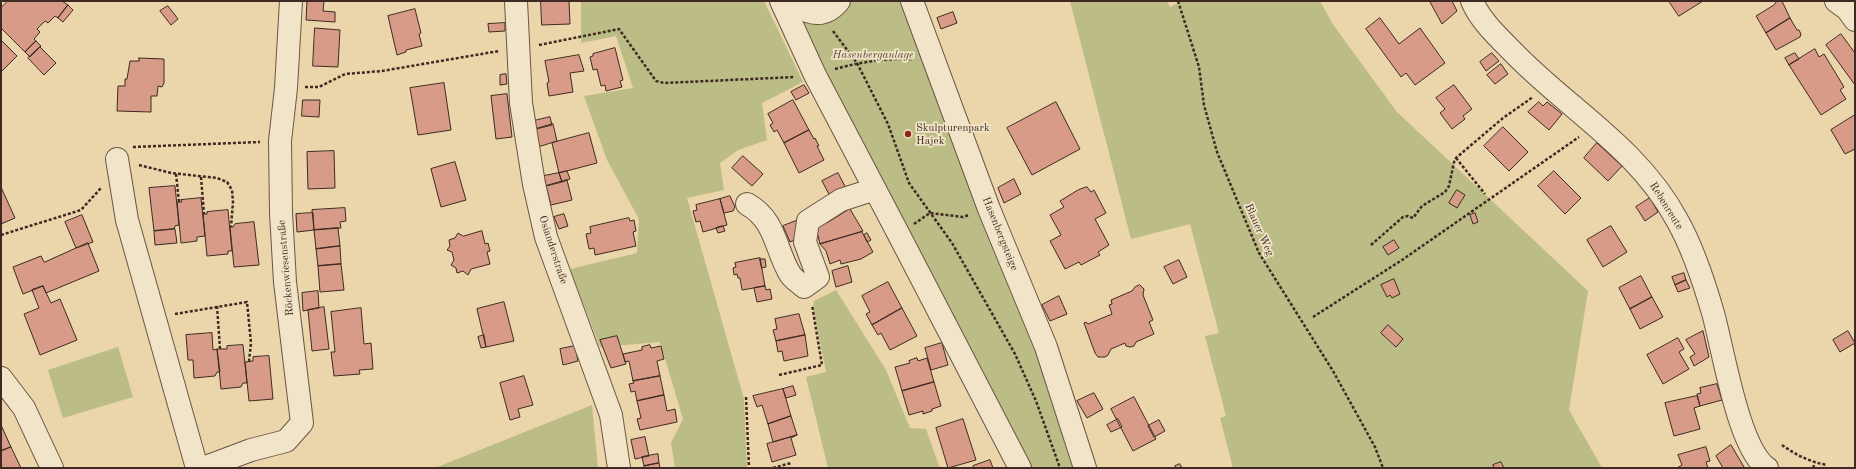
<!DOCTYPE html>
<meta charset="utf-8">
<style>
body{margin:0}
#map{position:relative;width:1856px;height:469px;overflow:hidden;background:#ebd5aa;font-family:"Old Standard TT",serif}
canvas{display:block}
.frame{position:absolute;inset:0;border:2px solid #3e2a23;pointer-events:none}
</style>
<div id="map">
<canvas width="1856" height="469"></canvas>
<div class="frame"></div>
</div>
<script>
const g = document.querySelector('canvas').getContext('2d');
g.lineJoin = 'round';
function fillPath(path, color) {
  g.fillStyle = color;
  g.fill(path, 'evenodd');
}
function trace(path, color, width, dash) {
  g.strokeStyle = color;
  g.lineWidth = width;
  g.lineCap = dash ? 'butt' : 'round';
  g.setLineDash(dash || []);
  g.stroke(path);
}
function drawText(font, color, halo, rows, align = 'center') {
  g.font = font + ' "Old Standard TT",serif';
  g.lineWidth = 3.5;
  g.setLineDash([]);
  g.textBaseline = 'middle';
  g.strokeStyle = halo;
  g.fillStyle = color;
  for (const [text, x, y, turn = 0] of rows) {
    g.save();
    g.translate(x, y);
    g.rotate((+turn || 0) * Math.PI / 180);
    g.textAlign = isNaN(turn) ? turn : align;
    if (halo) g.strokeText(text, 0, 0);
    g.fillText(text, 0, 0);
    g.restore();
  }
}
fillPath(new Path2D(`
 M581,1H764L803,82L762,103L767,140L738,150L720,163L724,190L687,198L744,399L747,468H675L671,443L683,419L660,342L600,347L570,269L637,253L639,219L607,160L584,96L633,88L616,36L581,43Z
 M846,1H910L1082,468H1029L789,7Z
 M1070,1H1167L1170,7L1182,1H1320L1334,26L1397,112L1588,291L1569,410L1602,468H1233L1220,418L1226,416L1205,336L1219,333L1190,224L1131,239Z
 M836,290L886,370L910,428L926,429L940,468H828L806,377L826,372L813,307L814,301Z
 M118,347L133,397L63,418L48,370Z
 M592,405L598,468H435Z`), '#bbbc86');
const building = new Path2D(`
 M8,1H62L68,5L58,18L55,16L48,23L45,21L37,29L40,32L34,39L36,41L25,52L1,28V8Z
 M304,1H324L323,11L335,12V22L306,20L307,1Z
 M541,1H569L570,24L542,25Z
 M1433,1H1452L1457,11L1442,24L1430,2Z
 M1669,1H1703L1679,16Z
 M1777,1H1782L1790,18L1766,33L1756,16L1774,5Z
 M68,5L73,10L63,22L58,18Z
 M168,6L178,19L171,25L160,11Z
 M415,9L421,33L419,34L422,46L406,50V52L397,55L388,16Z
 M953,12L957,23L941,29L937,18Z
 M1380,18L1399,44L1420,28L1445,63L1415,85L1406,73L1401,77L1366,29Z
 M1790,18L1797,30H1799L1801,34L1800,37L1776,50L1766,33Z
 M505,23V31L489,32L488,24Z
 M315,28L340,30L338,67L313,66Z
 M1841,34L1855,53V85L1826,45Z
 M1,40L17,56L1,72Z
 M36,41L41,46L30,57L25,52Z
 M40,47L56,63L44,75L28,58Z
 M615,48L623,80L620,81L622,87L606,91L605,85L601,86L597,69L593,70L590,57L593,56V54Z
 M1815,49L1819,57L1824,54L1844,87L1840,90L1846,99L1821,115L1789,65Z
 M1492,53L1499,61L1486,71L1480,62Z
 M1795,53L1799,59L1789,65L1785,58Z
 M579,55L584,71L570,73L573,92L549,96L547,83L549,82L545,61Z
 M139,58L164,59V83L162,87L158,86L157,96H151V112L117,111L118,86H125V79H127L130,61H139Z
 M1501,64L1508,74L1495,84L1487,75Z
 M506,74L507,84L500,85V75Z
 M444,83L451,130L418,135L410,88Z
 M804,85L809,93L796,100L791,92Z
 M1454,85L1472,109L1463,116L1465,119L1452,129L1440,113L1445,109L1436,98Z
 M507,94L512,137L496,139L491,96Z
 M303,100H320L319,117L302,116Z
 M793,100L809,130L784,143L777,130L774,132L770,125L773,123L768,114Z
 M1056,102L1080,149L1032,175L1007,128Z
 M1539,102L1543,106L1547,102L1562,114L1549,130L1528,112Z
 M1855,115V149L1845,154L1831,130Z
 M550,117L552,125L536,129L534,121Z
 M553,124L557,141L538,147L536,129Z
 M1503,127L1528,152L1509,171L1484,146Z
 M809,130L814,139L815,138L819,146H817L824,160L799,173L784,143Z
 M589,133L597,163L559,173L552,143Z
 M1597,143L1622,166L1608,181L1584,158Z
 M334,151L335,188L308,189L307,152Z
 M743,156L763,174L752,186L732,168Z
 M455,162L466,200L441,207L431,169Z
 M567,171L570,179L562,182L559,173Z
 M1554,171L1581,198L1565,214L1538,186Z
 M559,173L562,182L546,186L544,176Z
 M838,173L847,190L830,196L822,181Z
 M1014,179L1021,194L1004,203L998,188Z
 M567,180L572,200L551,205L546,186Z
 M175,186L179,225L175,226L174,229L154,231L149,188Z
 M1,187L15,218L1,224Z
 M1087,187L1091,192L1094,190L1106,213L1095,219L1109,245L1098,252L1100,255L1081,265L1079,262L1065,269L1050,241L1061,235L1050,215L1064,207L1060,201L1078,190Z
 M1457,190L1465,195L1457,208L1449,203Z
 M730,196L735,207L733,211L724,213L720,199Z
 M201,198L205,236L197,237V241L181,243L177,202H182L181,200Z
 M1650,198L1658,212L1645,221L1636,207Z
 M720,199L727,225L703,232L700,221L696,222L693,211L697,210L696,205Z
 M345,208L346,221L340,222L341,228L314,230L312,210Z
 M850,209L863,231L820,244L816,228L823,222H828Z
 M228,210L232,251H228V254L207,256L203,214H207V212Z
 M313,213L314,230L297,232L296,214Z
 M1475,213L1478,222L1473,224L1470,215Z
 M564,214L568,226L559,229L554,217Z
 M82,215L93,242L76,248L65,222Z
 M629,218L630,221L634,220L636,231L633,232L636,246L595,255L594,248L589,249L586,234L591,233L590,227Z
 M796,221L803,236L790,242L783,226Z
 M254,222L259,265L234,267L230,227H233L235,224Z
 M723,226L725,231L718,233L716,228Z
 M1611,226L1627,252L1603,267L1587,240Z
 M338,228L340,246L316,249L314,230Z
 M175,229L177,243L155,245L154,231Z
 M482,231L485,244L488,243L490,251L487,252L490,264L471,269L468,275L463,271L457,273L456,268L451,265L454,260L452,252L447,250L450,246L449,240L455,238L458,233L463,236Z
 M862,232L873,252L861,259L841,264L840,260L830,264L826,251L820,244Z
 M867,233L871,240L867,242L864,235Z
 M1394,240L1399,248L1388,255L1383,247Z
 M88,243L99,271L46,293L43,286L23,294L13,267L41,256L44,262Z
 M340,246L341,264L318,266L316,249Z
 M760,258L765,286L742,290L740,278H738L737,274L734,275L733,268L736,267L735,263Z
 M760,259H765L766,267L762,268Z
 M1179,260L1187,277L1173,284L1164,267Z
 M341,264L344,290L320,292L318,266Z
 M848,266L852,282L836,287L832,271Z
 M1684,273L1686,280L1675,285L1672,277Z
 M1641,276L1652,297L1630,309L1619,288Z
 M1394,279L1400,294L1392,298L1390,295L1387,297L1381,285Z
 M1686,280L1690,288L1678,292L1675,285Z
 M888,282L902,308L872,325L866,314L870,312L862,296Z
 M1140,285L1144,289L1143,295L1153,320L1149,322L1154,334L1136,342L1134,346L1130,347L1126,346L1125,343L1111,349L1108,355L1105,357H1098L1095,353L1084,323L1086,322L1088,324L1112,314L1109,305L1112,304L1111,300L1132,291L1135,287Z
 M43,286L51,303L60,299L77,340L40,355L24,314L39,308L32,290Z
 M765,286L766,290L770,289L772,299L757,302L754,288Z
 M318,291L319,308L303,311L302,293Z
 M1059,296L1067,314L1050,321L1042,305Z
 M1652,297L1663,317L1640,329L1630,309Z
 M504,302L514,341L486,347L477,309Z
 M324,307L329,349L312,351L308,310Z
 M361,308L364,344L371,343L373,369L359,370L360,374L334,376L331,352H335L331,312Z
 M902,308L917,336L890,350L881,333L878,335L872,325Z
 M799,314L805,335L776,341L773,330L777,329L775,319Z
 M1388,325L1403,339L1396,347L1381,333Z
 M1703,331L1709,357L1694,366L1690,357L1695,354L1686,340Z
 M1848,331L1855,343L1840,352L1833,340Z
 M212,333L213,350L217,349L220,372H217L215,376L194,378L193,360H188L186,335Z
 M484,335L486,347L481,348L478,337Z
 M805,335L808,356L784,361L782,351L778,352L776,341Z
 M617,336L626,364L611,368L600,340Z
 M1678,338L1684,349L1679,352L1689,369L1663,384L1647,355Z
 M942,343L948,365L931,370L925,348Z
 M243,345L247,383H243L241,387L221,389L217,349H227V346Z
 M650,345L651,348L661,346L664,359L657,361L660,376L633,381L629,361L625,362L623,354L642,350V347Z
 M575,346L578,361L563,365L560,349Z
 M269,356L273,399L249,401L245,362L253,361V357Z
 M917,358L918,361L927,358L934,382L902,391L895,367L910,363L909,361Z
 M524,376L533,405L518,409L520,417L510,420L500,383Z
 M660,376L664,395L637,401L635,391L631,392L629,384L634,383L633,381Z
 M934,382L941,406L932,409V411L923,414V411L909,415L902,391Z
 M1717,384L1722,400L1700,406L1697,394L1701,393L1700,388Z
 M793,386L796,395L786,398L783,389Z
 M783,389L791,416L768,424L762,405L757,407L753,396Z
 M1094,393L1103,409L1087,418L1077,401Z
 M664,395L667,411L675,409L677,422L640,430L637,419L641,418L637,401Z
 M1697,396L1700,406L1694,408L1700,429L1674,436L1665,403Z
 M1134,397L1156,439L1133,451L1111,409Z
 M791,416L797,435L773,442L768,424Z
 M963,419L976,460L948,468L936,428Z
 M1118,419L1122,427L1111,432L1107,425Z
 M1159,420L1165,431L1154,437L1148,426Z
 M1,425L11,447L1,451Z
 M797,435L791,438L796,455L772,462L767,444Z
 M645,437L649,456L635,459L631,440Z
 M1731,445L1744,467L1743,468H1723L1716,456Z
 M11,447L21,468H1V451Z
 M1706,447L1710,461L1706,462L1708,468H1677L1682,465L1678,455Z
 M658,454L659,463L644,466L642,457Z
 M990,460L993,468H973V466Z
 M1501,462L1504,468H1494L1493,465Z
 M659,463L660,468H644V466Z
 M1180,464L1182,468H1176L1175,466Z`);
fillPath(building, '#d79b87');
trace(building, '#3e2a23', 1);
const minor = new Path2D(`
 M516,1L521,103L534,184L546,237L611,415L619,468
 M781,1L815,75L899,235L1020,468
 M784,1C805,10 821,23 839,1
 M912,1L989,209L1046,347L1085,468
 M1472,1C1480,20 1497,36 1511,50C1566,108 1638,147 1677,220C1693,248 1704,282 1713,313C1723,348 1738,448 1767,468
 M1836,1L1847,9L1855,20
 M117,159L127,220L197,468
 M747,204C776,220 775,249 790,274C793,279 800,283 804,287L818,277L805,242L808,221L841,200L875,189
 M1,378L24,408L52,468
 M203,468L251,450L286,441L302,423L285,282L281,213L280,141L286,88L291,1`);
trace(minor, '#695545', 24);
trace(new Path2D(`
 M1178,1L1199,67L1204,105L1217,152L1259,253L1333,371L1375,447L1383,468
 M833,31L857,63L888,124L909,183L952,243L1015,354L1036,401L1060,468
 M539,45L619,29L656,81L664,83L795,77
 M835,69C861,62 886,58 913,59
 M305,87H319L345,74L382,71L499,51
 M133,147L260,142
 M1456,158L1485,194
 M139,165L171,173L217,178L227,182L232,190L233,202L231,227
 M176,174L179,202
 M201,177L204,214
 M914,224L930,213L963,217L969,215
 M1,235L81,210L101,188
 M1371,245L1403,217L1408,216L1413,218L1422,206L1445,192L1449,186L1454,162L1456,158L1503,118L1533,97
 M217,306L220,349
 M175,314L247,302L251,343L249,361
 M1313,317L1402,260L1579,137
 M779,375L822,365L812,305
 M746,397L749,468
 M1782,445C1796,455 1810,462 1827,465
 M773,468L791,463
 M1813,468L1815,463`), '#3e2a23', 2.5, [3, 2]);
trace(minor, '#f2e4c8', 22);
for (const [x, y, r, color] of [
 [908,134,4,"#8f2418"]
]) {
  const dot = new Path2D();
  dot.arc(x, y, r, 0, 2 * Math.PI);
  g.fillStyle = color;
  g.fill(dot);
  trace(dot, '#f2e4c8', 1.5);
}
drawText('italic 11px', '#574737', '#f2e4c8', [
 ["Hasenberganlage",873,55]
]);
drawText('11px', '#3e2a23', '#f2e4c8', [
 ["Skulpturenpark",916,128],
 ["Hajek",916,141]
], 'left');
drawText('11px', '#3e2a23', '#f2e4c8', [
 ["Rebenreute",1666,206,58],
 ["Blauer Weg",1259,230,66],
 ["Hasenbergsteige",1000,234,68],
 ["Osianderstraße",553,250,72],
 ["Röckenwiesenstraße",286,268,-95]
]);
</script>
